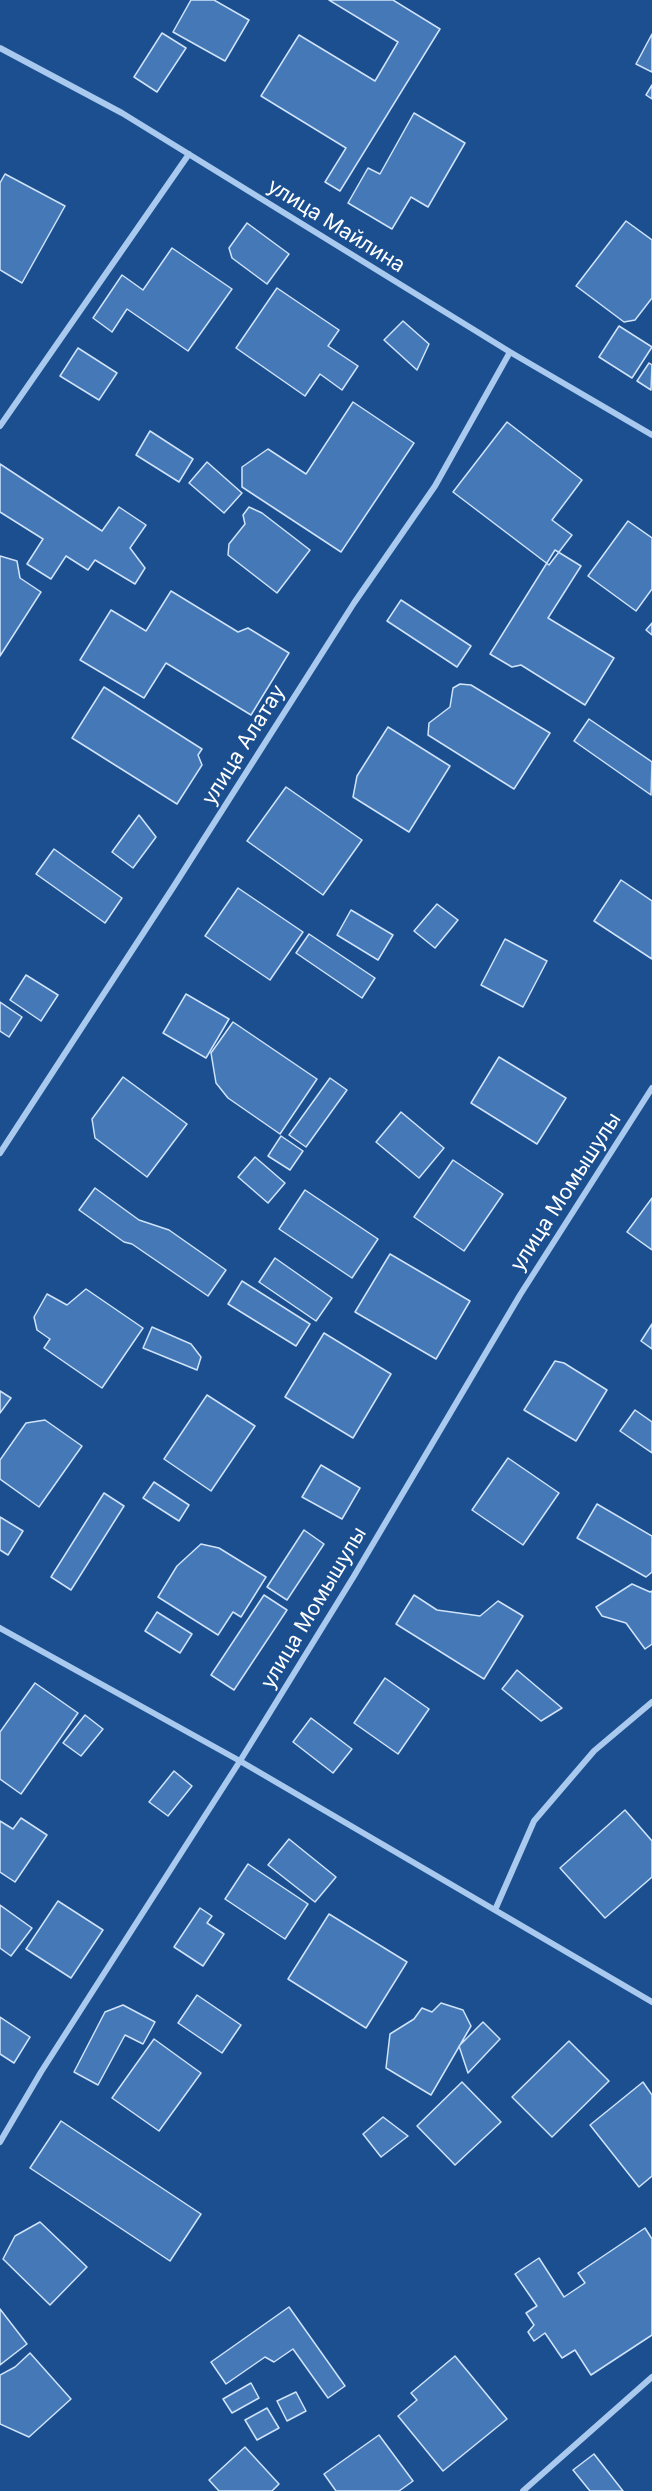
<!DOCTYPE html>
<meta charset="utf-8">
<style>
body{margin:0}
canvas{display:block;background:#1b4f8f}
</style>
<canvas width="652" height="2491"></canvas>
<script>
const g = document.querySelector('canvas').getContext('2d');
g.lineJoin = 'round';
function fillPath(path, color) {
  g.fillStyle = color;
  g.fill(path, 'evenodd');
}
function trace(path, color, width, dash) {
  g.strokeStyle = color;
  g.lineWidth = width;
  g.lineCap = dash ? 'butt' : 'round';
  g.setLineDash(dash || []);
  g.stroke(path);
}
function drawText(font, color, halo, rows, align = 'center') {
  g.font = font + ' Inter,sans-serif';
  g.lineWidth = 4.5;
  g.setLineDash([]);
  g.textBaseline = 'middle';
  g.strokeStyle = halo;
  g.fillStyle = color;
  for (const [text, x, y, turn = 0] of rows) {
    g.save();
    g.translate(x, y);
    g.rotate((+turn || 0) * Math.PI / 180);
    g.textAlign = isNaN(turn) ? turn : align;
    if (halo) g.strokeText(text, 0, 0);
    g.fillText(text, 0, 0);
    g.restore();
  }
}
const building = new Path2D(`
 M191,0H214L249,20L225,61L173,32Z
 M329,0H393L440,29L340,191L325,182L346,148L261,96L299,35L375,81L398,42Z
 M162,33L186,48L157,92L134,77Z
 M652,34V72L636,64Z
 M652,85V99L646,95Z
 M414,113L465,143L428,207L411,197L392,229L348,203L368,168L380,174Z
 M5,174L65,206L22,283L0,270V183Z
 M626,221L652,240V298L635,320L624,322L576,286Z
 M247,223L289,254L267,284L232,258L229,248Z
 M172,248L232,289L188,351L127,309L112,332L93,318L122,275L143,290Z
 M277,288L339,330L328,346L358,366L342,390L320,374L305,396L236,348Z
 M403,321L429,344L417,370L384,340Z
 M619,326L652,347L632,378L599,357Z
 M78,348L117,373L99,400L60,376Z
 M649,363L652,365L651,390L637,381Z
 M353,402L414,443L341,552L242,487V467L268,449L306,474Z
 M507,422L582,480L552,520L572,535L549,565L453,492Z
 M150,431L193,459L179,482L136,455Z
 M207,462L242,493L224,513L189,483Z
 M0,464L102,531L119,507L146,525L130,548L145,568L135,584L95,560L88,570L66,556L51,579L27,564L43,539L0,512Z
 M249,507L262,513L310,550L277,593L228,555L229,544L245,524L243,515Z
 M628,521L652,538V589L636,611L588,576Z
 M555,550L581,566L548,618L614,658L585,705L521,665L512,667L490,654Z
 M0,556L17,561L20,578L41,592L0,656Z
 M171,591L238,632L248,628L289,653L251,715L166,663L144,698L80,660L111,610L146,631Z
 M401,600L471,646L457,667L387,621Z
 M652,623V635L646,630Z
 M460,684L471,685L550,733L514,789L428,735L429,723L450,707L453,688Z
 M104,687L202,749L198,755L202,765L177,804L72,738Z
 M589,719L652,762L651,795L574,741Z
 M388,727L450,766L409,832L353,797L357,776Z
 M286,787L362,840L323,895L247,841Z
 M139,815L156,837L133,868L112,852Z
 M54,849L122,898L105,923L36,874Z
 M621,880L652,901V959L594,921Z
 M238,888L303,932L270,980L205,936Z
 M437,904L458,920L435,948L414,931Z
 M351,910L393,935L378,960L337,935Z
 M309,934L375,978L362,998L296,953Z
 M505,939L547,961L523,1007L481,985Z
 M26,975L58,995L41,1021L10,1000Z
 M186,994L229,1019L206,1058L163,1033Z
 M0,1002L22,1017L9,1037L0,1031Z
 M233,1022L317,1079L280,1134L228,1098L216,1083L211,1053Z
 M499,1057L566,1098L537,1144L471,1103Z
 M123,1077L187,1124L147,1177L95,1138L92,1119Z
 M330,1078L347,1090L306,1147L289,1135Z
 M401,1112L444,1148L419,1178L376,1142Z
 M281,1136L303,1151L290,1170L268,1156Z
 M255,1157L285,1183L268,1203L238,1177Z
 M453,1160L503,1194L464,1251L414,1217Z
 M95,1188L139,1220L169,1230L226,1270L208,1296L132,1244L124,1242L79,1210Z
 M305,1190L378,1239L352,1278L279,1229Z
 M652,1198V1250L627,1232Z
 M390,1254L470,1301L436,1359L355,1312Z
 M275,1258L332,1298L316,1321L259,1282Z
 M242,1281L310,1324L296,1346L228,1304Z
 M86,1289L143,1328L102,1388L44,1348L50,1339L37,1330L34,1317L47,1294L67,1305Z
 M652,1324V1349L641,1341Z
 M152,1327L191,1344L201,1357L197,1370L143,1348Z
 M324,1333L391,1374L353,1438L285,1397Z
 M555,1361L564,1363L607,1390L576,1441L524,1410Z
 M0,1391L11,1398L0,1413Z
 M207,1395L255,1426L211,1491L164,1459Z
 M635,1410L652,1422V1453L620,1431Z
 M45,1420L82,1446L39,1507L0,1479V1460L26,1423Z
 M508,1458L559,1493L523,1545L472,1510Z
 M321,1465L360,1488L342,1519L302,1497Z
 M154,1482L189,1505L179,1521L143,1498Z
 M104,1493L124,1506L71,1590L51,1577Z
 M597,1504L652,1536V1572L646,1577L577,1538Z
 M0,1517L23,1531L8,1555L0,1550Z
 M304,1530L324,1544L287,1600L267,1587Z
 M201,1544L219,1548L266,1577L241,1617L233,1612L218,1635L158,1597L177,1566Z
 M632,1584L650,1592L652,1591V1644L645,1649L626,1623L602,1616L596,1607Z
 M264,1595L287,1610L234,1690L211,1675Z
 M414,1595L437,1610L480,1616L498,1601L523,1616L484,1679L396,1624Z
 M157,1612L192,1634L180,1653L145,1631Z
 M517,1670L562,1708L541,1721L502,1689Z
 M385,1678L429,1709L398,1754L354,1723Z
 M35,1683L78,1713L21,1794L0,1779V1732Z
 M85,1715L103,1729L81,1756L63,1743Z
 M311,1718L352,1749L333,1773L293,1742Z
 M174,1771L192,1786L168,1816L149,1802Z
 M625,1810L652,1841V1877L605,1918L560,1868Z
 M21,1818L47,1835L15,1882L0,1872V1821L13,1829Z
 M289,1839L336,1877L315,1902L268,1865Z
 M248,1864L308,1904L285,1939L225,1899Z
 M58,1901L103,1930L71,1978L26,1949Z
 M0,1905L32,1928L11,1956L0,1948Z
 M200,1908L212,1916L207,1923L224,1934L203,1966L174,1947Z
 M329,1914L407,1962L366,2028L288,1979Z
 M197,1995L241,2025L222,2053L178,2023Z
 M441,2003L463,2010L471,2026L431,2095L386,2068L390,2034L414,2019L422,2008L432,2012Z
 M123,2005L155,2022L143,2044L125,2035L98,2085L74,2072L105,2012Z
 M0,2017L30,2037L14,2063L0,2054Z
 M483,2022L500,2039L468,2073L459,2046Z
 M154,2039L201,2073L159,2131L112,2098Z
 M569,2041L609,2081L552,2137L512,2097Z
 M462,2082L501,2122L455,2165L417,2126Z
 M643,2082L652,2095V2176L639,2187L590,2125Z
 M383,2117L408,2136L381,2157L363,2134Z
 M61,2121L201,2214L170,2261L30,2168Z
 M40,2222L87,2267L50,2305L3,2259L15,2236Z
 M645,2228L652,2239V2335L591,2375L575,2350L562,2358L545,2333L534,2341L528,2332L534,2325L526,2313L537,2306L515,2274L539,2258L564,2297L585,2283L578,2273Z
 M289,2307L345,2386L328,2398L293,2349L274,2362L265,2357L226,2384L211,2362Z
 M0,2309L27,2344L0,2365Z
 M30,2353L71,2399L29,2437L0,2424V2375L15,2367Z
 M455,2356L507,2419L443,2471L398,2416L417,2400L411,2393Z
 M251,2383L259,2398L232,2413L223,2399Z
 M296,2392L306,2411L287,2421L277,2401Z
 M267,2408L279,2428L257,2440L245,2420Z
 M379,2435L413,2481L399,2491H336L324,2474Z
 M245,2447L279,2484L272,2491H219L209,2480Z
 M594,2454L623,2491H590L573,2470Z`);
fillPath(building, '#4478b7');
trace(building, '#cfe3fa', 1.5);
trace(new Path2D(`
 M0,48L122,113L510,352L652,435
 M0,426L189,154
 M0,1153L174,886L354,603L435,486L510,352
 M0,1628L240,1761L652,2002
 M495,1910L534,1821L594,1751L652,1702
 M0,2142L41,2072L240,1761L354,1576L520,1295L652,1088
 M523,2491L652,2377`), '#a9c9ee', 6);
drawText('21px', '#fff', '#1b4f8f', [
 ["улица Майлина",336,226,32],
 ["улица Алатау",244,745,-58],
 ["улица Момышулы",566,1192,-57],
 ["улица Момышулы",314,1608,-59]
]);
</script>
